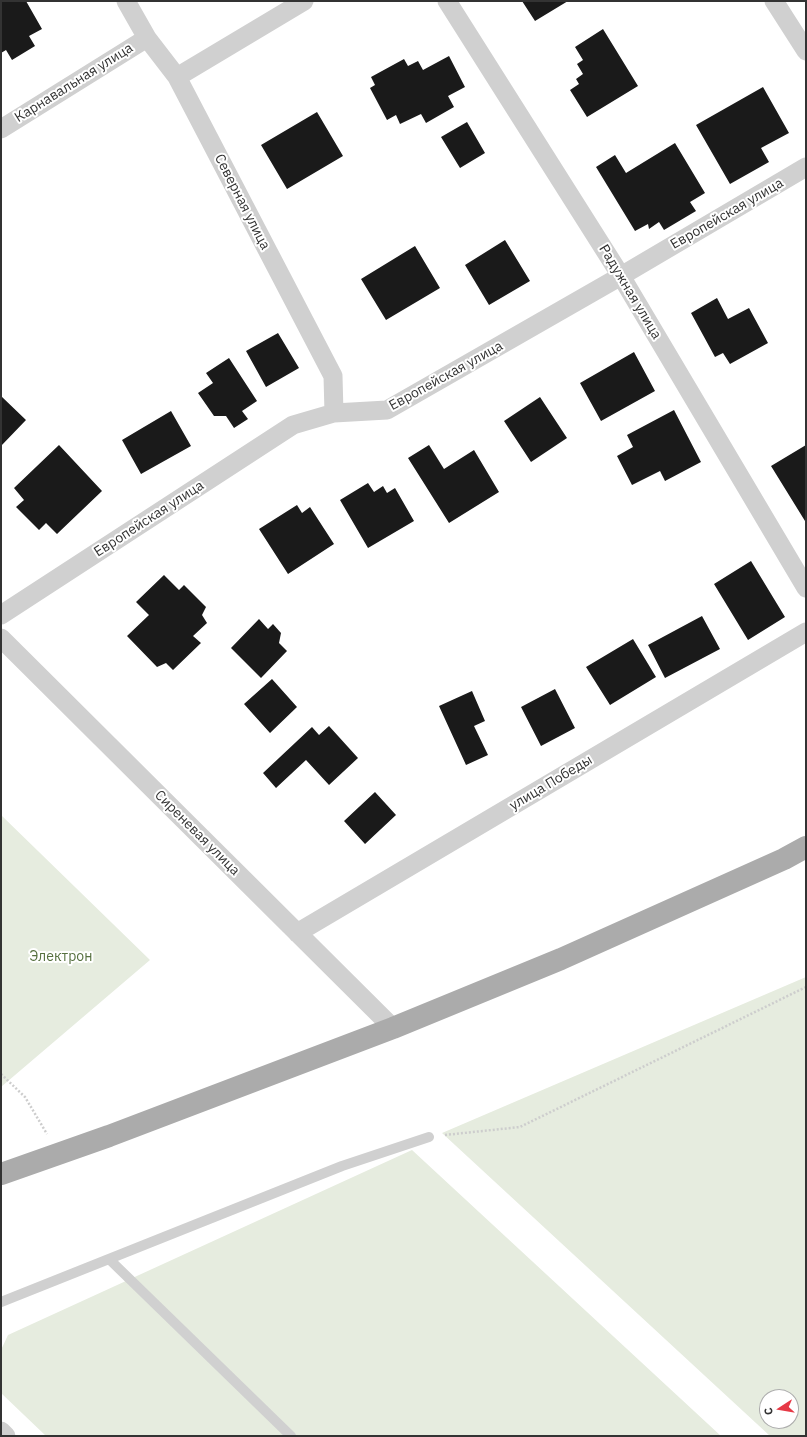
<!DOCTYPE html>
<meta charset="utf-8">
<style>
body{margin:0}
#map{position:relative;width:807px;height:1437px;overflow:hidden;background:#fff;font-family:"IBM Plex Sans",sans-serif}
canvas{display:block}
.frame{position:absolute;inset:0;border:2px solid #333;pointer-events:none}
.north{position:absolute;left:759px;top:1389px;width:40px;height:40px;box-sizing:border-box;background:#fff;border:1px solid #adadad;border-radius:50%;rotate:258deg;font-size:11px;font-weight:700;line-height:16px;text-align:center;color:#333}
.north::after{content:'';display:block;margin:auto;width:14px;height:18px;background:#e63946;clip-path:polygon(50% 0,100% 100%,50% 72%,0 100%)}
</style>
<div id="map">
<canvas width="807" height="1437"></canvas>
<div class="frame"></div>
<div class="north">С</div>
</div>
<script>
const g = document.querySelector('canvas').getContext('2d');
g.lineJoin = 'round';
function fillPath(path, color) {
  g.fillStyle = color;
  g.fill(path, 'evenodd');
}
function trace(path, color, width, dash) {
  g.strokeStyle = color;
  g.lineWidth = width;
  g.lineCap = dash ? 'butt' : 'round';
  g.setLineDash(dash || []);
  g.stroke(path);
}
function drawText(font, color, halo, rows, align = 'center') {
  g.font = font + ' "IBM Plex Sans",sans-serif';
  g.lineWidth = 4;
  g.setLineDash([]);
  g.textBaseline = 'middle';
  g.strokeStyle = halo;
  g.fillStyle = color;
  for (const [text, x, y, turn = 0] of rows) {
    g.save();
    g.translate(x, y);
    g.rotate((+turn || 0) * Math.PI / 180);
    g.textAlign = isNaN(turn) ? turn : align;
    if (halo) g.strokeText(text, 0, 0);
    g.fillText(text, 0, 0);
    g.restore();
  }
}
fillPath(new Path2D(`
 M1,815L150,960L1,1087Z
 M806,977V1436H770L442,1133ZM767,1397H791V1421H767Z
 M412,1150L721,1436H46L1,1393V1350L8,1335Z`), '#e6ecdf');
fillPath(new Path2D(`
 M1,1H26L42,29L29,36L35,46L12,60L6,50L1,53Z
 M522,1H568L535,21Z
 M603,29L638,86L587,117L570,90L579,84L576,79L583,74L577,64L583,60L575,47Z
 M449,56L465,87L448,96L454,107L426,123L421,114L400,124L396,115L387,120L370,88L375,85L371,77L404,59L408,66L418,61L423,70Z
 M763,87L789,133L761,148L769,162L730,184L696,125Z
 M317,112L343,156L287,189L261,145Z
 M467,122L485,153L460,168L441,137Z
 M675,143L705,193L690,202L696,211L664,230L659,222L649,229L648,224L635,231L596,167L615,155L626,173Z
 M505,240L530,281L489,305L465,265Z
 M415,246L440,288L386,320L361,279Z
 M717,298L728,319L749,308L768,343L730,364L723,353L715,357L691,313Z
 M278,333L299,368L266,387L246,351Z
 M634,352L655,391L601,421L580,383Z
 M229,358L257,401L242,411L248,419L234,428L226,416H214L198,393L213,383L206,373Z
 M1,396L26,420L1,446Z
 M540,397L567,438L531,462L504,421Z
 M674,410L701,462L665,481L660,471L632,485L617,456L633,447L627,435Z
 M171,411L191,446L141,474L122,440Z
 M59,445L102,491L57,534L46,523L39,530L16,507L24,500L14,488Z
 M429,445L444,469L474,450L499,492L449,523L408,458Z
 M806,445V521H805L771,466Z
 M368,483L374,492L383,486L387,493L395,488L414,521L368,548L340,500Z
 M297,505L302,513L310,507L334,544L288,574L259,529Z
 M751,561L785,617L748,640L714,584Z
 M164,575L179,590L184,585L206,607L202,615L207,623L193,636L201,643L173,670L166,663L157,667L127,636L149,615L136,602Z
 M702,616L720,649L665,678L648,645Z
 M259,619L268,629L273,624L281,633L279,643L287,651L261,678L231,648Z
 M633,639L656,677L610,705L586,667Z
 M272,679L297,707L270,733L244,704Z
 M555,689L575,728L541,746L521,707Z
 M472,691L485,721L474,726L488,755L466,765L439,706Z
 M329,726L358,758L329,785L306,760L276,788L263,773L312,727L319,735Z
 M375,792L396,815L365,844L344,821Z`), '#1a1a1a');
trace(new Path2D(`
 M1,1074L25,1097L47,1134
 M445,1135L520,1127L806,987`), '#cdcdcd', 2.5, [2, 2]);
trace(new Path2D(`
 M109,1259L291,1436
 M1,1302L342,1166L429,1137`), '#d0d0d0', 10);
trace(new Path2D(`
 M126,1L147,38L177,77L333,376L334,413
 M447,1L621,276L806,588
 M774,1L806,51
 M177,77L304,1
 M1,129L147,38
 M1,615L293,425L334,413L387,410L621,276L806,167
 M1,638L393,1028
 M297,933L806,632
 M1,1431L6,1436`), '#d0d0d0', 19);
trace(new Path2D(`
 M1,1174L109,1136L393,1028L561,959L784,859L806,847`), '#ababab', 22);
drawText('14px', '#333', '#fff', [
 ["Карнавальная улица",74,83,-32],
 ["Северная улица",242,202,63],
 ["Европейская улица",727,214,-30],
 ["Радужная улица",630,292,59],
 ["Европейская улица",446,376,-29],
 ["Европейская улица",149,519,-33],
 ["улица Победы",551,783,-31],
 ["Сиреневая улица",197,833,45]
]);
drawText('14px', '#56703f', '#fff', [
 ["Электрон",61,957]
]);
</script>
